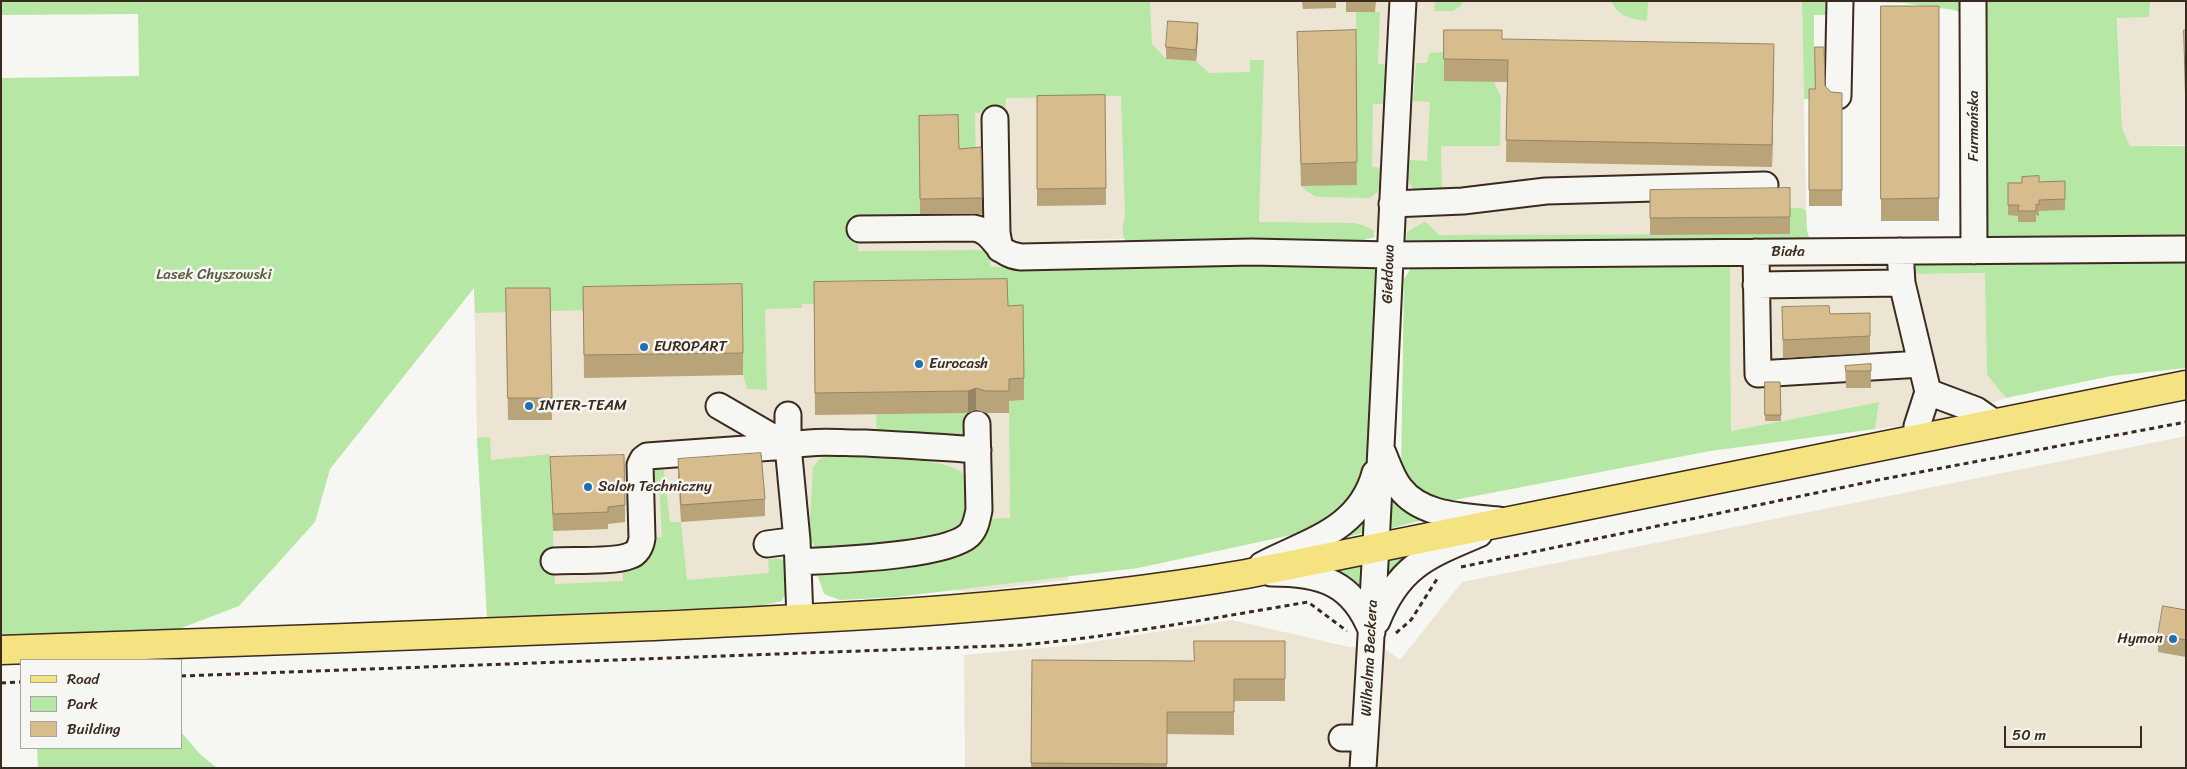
<!DOCTYPE html>
<meta charset="utf-8">
<style>
body{margin:0}
#map{position:relative;width:2187px;height:769px;overflow:hidden;background:#f6f6f2;font-family:Sriracha,sans-serif}
canvas{display:block}
.frame{position:absolute;inset:0;border:2px solid #3b2a1e;pointer-events:none}
.legend{position:absolute;left:20px;top:659px;width:162px;height:90px;box-sizing:border-box;background:#f6f6f2;border:1px solid #aba49d;margin:0;padding:6px 9px;list-style:none;font-size:15px;color:#3b2a1e}
.legend li{display:flex;align-items:center;gap:10px;height:25px}
.legend b{width:25px;border:1px solid #aba49d}
.scale{position:absolute;left:2004px;top:726px;width:138px;height:22px;box-sizing:border-box;border:2px solid #3b2a1e;border-top:0;padding-left:6px;font-size:15px;line-height:18px;white-space:nowrap;color:#3b2a1e;-webkit-text-stroke:4px #f6f6f2;paint-order:stroke}
</style>
<div id="map">
<canvas width="2187" height="769"></canvas>
<div class="frame"></div>
<ul class="legend">
<li><b style="height:6px;background:#f5e382"></b>Road</li>
<li><b style="height:14px;background:#b7e7a5"></b>Park</li>
<li><b style="height:14px;background:#d7bd8d"></b>Building</li>
</ul>
<div class="scale">50 m</div>
</div>
<script>
const g = document.querySelector('canvas').getContext('2d');
g.lineJoin = 'round';
function fillPath(path, color) {
  g.fillStyle = color;
  g.fill(path, 'evenodd');
}
function trace(path, color, width, dash) {
  g.strokeStyle = color;
  g.lineWidth = width;
  g.lineCap = dash ? 'butt' : 'round';
  g.setLineDash(dash || []);
  g.stroke(path);
}
function drawText(font, color, halo, rows, align = 'center') {
  g.font = font + ' Sriracha,sans-serif';
  g.lineWidth = 5;
  g.setLineDash([]);
  g.textBaseline = 'middle';
  g.strokeStyle = halo;
  g.fillStyle = color;
  for (const [text, x, y, turn = 0] of rows) {
    g.save();
    g.translate(x, y);
    g.rotate((+turn || 0) * Math.PI / 180);
    g.textAlign = isNaN(turn) ? turn : align;
    if (halo) g.strokeText(text, 0, 0);
    g.fillText(text, 0, 0);
    g.restore();
  }
}
fillPath(new Path2D(`
 M1055,1H1802L1807,252L1390,255V233L1070,240L1068,580L970,592L811,576L487,617L477,438L474,288L894,151Z
 M2117,1H2186V145L2129,146L2122,128Z
 M1921,259L1915,274L1986,273L1987,375L2006,398L1944,421L1875,429L1879,402L1731,431L1730,267Z
 M2186,436V768H965L964,655L1073,645L1232,620L1349,647L1385,649L1400,660L1462,582Z`), '#ede5d4');
fillPath(new Path2D(`
 M1,1H1150L1152,44L1166,59L1196,61L1209,73L1250,72V60H1264L1259,222L1354,223L1363,225L1373,230L1375,237L1355,242H1127C1120,235 1123,226 1125,216L1121,96L1006,98L1005,111L975,113L976,163L919,131L920,215L857,218L858,251L991,250L990,267L1363,263L1376,265L1382,271C1380,311 1378,350 1376,389C1375,416 1376,447 1366,472C1353,504 1331,520 1301,533L1138,568L896,597L840,600L824,594L818,577L821,572L930,560L983,519L1010,518L1009,401L1024,400L1008,328L1007,301L814,304H802V308L765,309L767,390L747,389L743,375L742,306L475,313L474,288L330,469L315,522L239,606L163,635L1,640V78L139,76L138,14L1,15Z
 M1435,1H1463L1461,6L1453,11H1434Z
 M1611,1H1648L1647,21C1632,19 1618,17 1611,1Z
 M1802,1H1834L1832,15H1814V55H1835V63H1815V86H1831L1835,98L1804,99Z
 M1844,1H1970L1962,13L1954,10L1904,3Z
 M1979,1H2150L2149,17L2117,18L2122,128L2130,146H2186V246L1985,240Z
 M1356,12H1380L1378,64L1389,65L1387,104H1373L1372,167L1384,168L1385,185L1370,198L1317,197L1308,192L1301,186L1357,184Z
 M1444,52L1494,82L1501,97L1500,146H1441L1442,191L1424,196C1405,186 1409,180 1410,160L1427,161L1430,102L1413,101L1416,63H1427L1429,53Z
 M1790,208H1802L1806,211L1807,230L1810,242L1406,244L1407,232L1424,222C1432,224 1433,232 1440,235L1789,234Z
 M2186,253V368L2111,376L2006,398L1987,375L1985,273L1915,274L1911,272L1915,262Z
 M1730,267L1731,431L1879,402L1875,429L1710,451L1449,501H1428L1401,474L1404,279L1411,268Z
 M966,413V435L958,439L877,438L876,414Z
 M490,437L491,460L550,454L555,584L623,581V566L651,538L662,537L659,483H646L649,469L663,463L670,522H681L687,580L769,573L768,559C778,558 783,558 790,566L787,589L782,601L760,606L487,617L477,438Z
 M827,455L925,461L946,465L961,471L965,478L967,517L963,526L932,541L823,551L814,545L809,535L813,467L820,459Z
 M1392,490L1430,518L1389,529Z
 M1365,512L1368,532L1333,540Z
 M1420,554L1386,585L1388,559Z
 M1365,565L1364,597L1328,572Z
 M181,732L200,754L217,768H38L37,748H181Z`), '#b7e7a5');
const minor = new Path2D(`
 M1973,1L1974,251
 M1838,96L1840,1
 M995,119L997,233L1000,249
 M1392,204L1463,201L1546,191L1765,185
 M860,229L974,228C997,232 993,254 1021,257L1252,252L1390,255L2186,249
 M1900,251L1902,283L1928,392L1917,426L1919,439
 M1756,252L1758,374L1921,364
 M1756,285L1902,283
 M1928,392L1976,410L1996,424
 M719,406L788,446V415
 M788,446C813,440 839,443 865,443C903,445 940,447 978,450
 M1383,453C1388,465 1392,478 1400,488C1422,517 1465,516 1498,520
 M767,544L797,540
 M554,561C571,560 615,562 629,556C637,554 641,546 642,538L640,465L643,459L647,456L788,446L797,540L800,619
 M798,562C833,560 945,557 969,535C976,528 977,519 979,510L977,424
 M1262,565C1308,541 1360,530 1375,473
 M1271,573C1321,573 1353,582 1372,632
 M1377,621C1399,566 1427,556 1479,534
 M1342,738H1365
 M1363,768C1380,512 1389,257 1403,1`);
const major = new Path2D(`
 M1,650C218,643 436,635 653,626C851,617 1050,608 1246,574L2186,385`);
trace(minor, '#3b2a1e', 29);
trace(major, '#3b2a1e', 31);
trace(new Path2D(`
 M1461,567L1878,480L2186,422
 M1396,633L1411,620L1437,579
 M181,676L1022,645C1118,636 1213,618 1308,602L1347,631
 M1,683L21,682`), '#3b2a1e', 3, [5, 4]);
trace(minor, '#f6f6f2', 25);
trace(major, '#f5e382', 28);
fillPath(new Path2D(`
 M1302,1H1336V8L1303,9Z
 M1346,1H1376L1375,12H1346Z
 M1881,6H1939V221H1881Z
 M1356,30L1357,185L1301,186L1297,32Z
 M1444,30L1502,39L1774,66L1772,167L1506,162L1507,82L1444,81Z
 M1198,35L1196,61L1166,59V47Z
 M1825,86L1831,92L1842,93V206H1809V89H1815Z
 M1105,95L1106,205L1037,206V96Z
 M919,116L959,149L981,147L982,214H920Z
 M2039,182L2065,199V210L2039,211V216L2036,215V222H2018V216L2008,215V183Z
 M1650,190L1790,217V234L1650,235Z
 M583,287L743,353V375L584,378Z
 M506,288H550L552,420H508Z
 M814,304L1008,306L1024,378V400L1009,401V413H986L976,410L968,413L815,415Z
 M1782,307L1830,314L1870,313V353L1783,358Z
 M1871,364V388H1846L1845,366Z
 M1765,382H1780L1781,421H1765Z
 M550,457L625,505V522L608,524V529L553,531Z
 M678,459L765,499V516L681,522L678,476Z
 M2186,610V657L2158,652V635Z
 M1285,641V701H1234V735L1167,734V768H1031L1032,660L1194,661Z`), '#b9a379');
fillPath(new Path2D(`
 M1198,23V35L1196,61V50Z
 M1774,44V66L1772,167V145Z
 M976,388V410L968,413V391Z`), '#968463');
const building = new Path2D(`
 M1881,6H1939V198L1881,199Z
 M1168,21L1198,23L1196,50L1166,47Z
 M1356,30L1357,162L1301,164L1297,32Z
 M1444,30H1502V39L1774,44L1772,145L1506,140L1508,60L1444,59Z
 M2184,30H2186V111Z
 M1815,47H1824L1825,86L1831,92L1842,93V190H1809V89H1815Z
 M1105,95L1106,188L1037,189V96Z
 M958,115L959,149L981,147L982,198L920,199L919,116Z
 M2039,176V182L2065,181V199L2039,200V205L2036,204V211H2018L2019,205H2008V183H2022V177Z
 M1790,188V217L1650,218V190Z
 M1007,279L1008,306L1023,305L1024,378L1009,379V391H986L976,388L968,391L815,393L814,282Z
 M742,284L743,353L584,355L583,287Z
 M506,288H550L552,398H508Z
 M1829,306L1830,314L1870,313V336L1783,340L1782,307Z
 M1871,364V371H1846L1845,366Z
 M1765,382H1780L1781,415H1765Z
 M761,453L765,499L681,505L678,459Z
 M624,455L625,505L608,507V512L553,514L550,457Z
 M2163,606L2186,610V640L2158,635Z
 M1194,641H1285V679H1234V712H1167V764L1031,763L1032,660L1194,661Z`);
fillPath(building, '#d7bd8d');
trace(building, '#968463', 1);
for (const [x, y, r, color] of [
 [644,347,5,"#1f6fb2"],
 [919,364,5,"#1f6fb2"],
 [529,406,5,"#1f6fb2"],
 [588,487,5,"#1f6fb2"],
 [2173,639,5,"#1f6fb2"]
]) {
  const dot = new Path2D();
  dot.arc(x, y, r, 0, 2 * Math.PI);
  g.fillStyle = color;
  g.fill(dot);
  trace(dot, '#f6f6f2', 2);
}
drawText('15px', '#3b2a1e', '#f6f6f2', [
 ["Furmańska",1974,126,-90],
 ["Biała",1788,252],
 ["Giełdowa",1389,274,-88],
 ["Wilhelma Beckera",1370,658,-87]
]);
drawText('15px', '#5a5940', '#f6f6f2', [
 ["Lasek Chyszowski",214,275]
]);
drawText('15px', '#3b2a1e', '#f6f6f2', [
 ["EUROPART",654,347],
 ["Eurocash",929,364],
 ["INTER-TEAM",539,406],
 ["Salon Techniczny",598,487],
 ["Hymon",2163,639,"right"]
], 'left');
</script>
